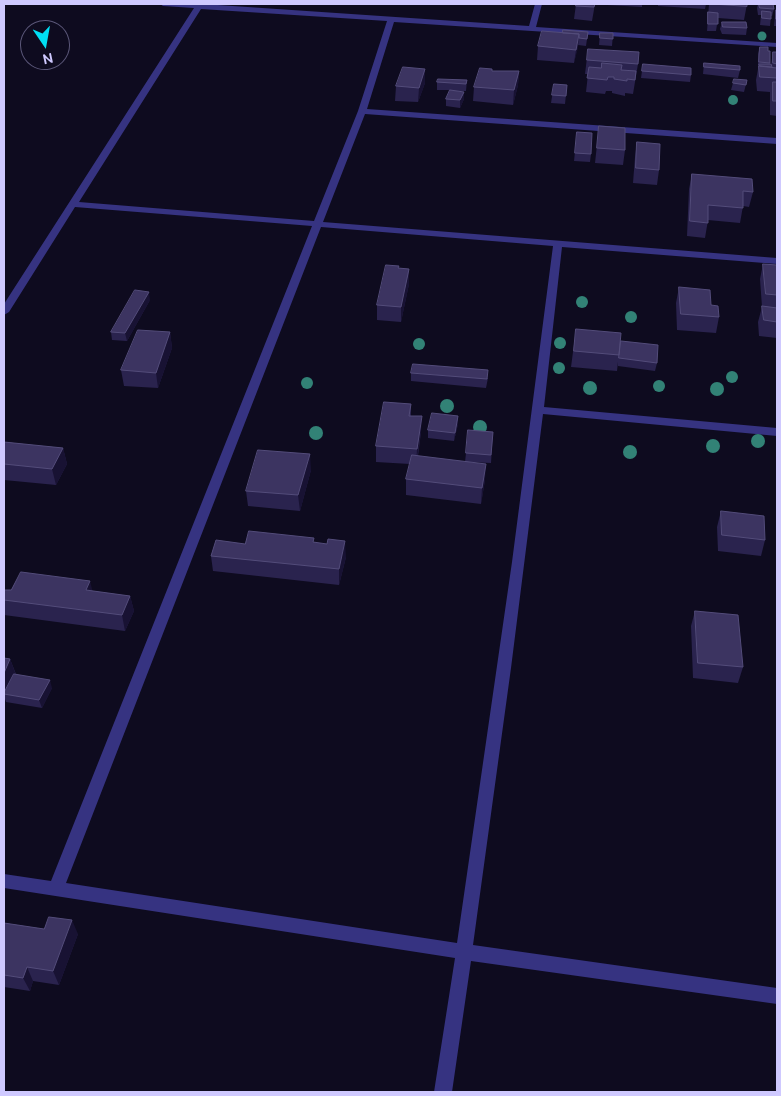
<!DOCTYPE html>
<style>
body{margin:0}
#map{position:relative;width:781px;height:1096px;overflow:hidden;background:#0e0b1f;font-family:Ubuntu,sans-serif}
canvas{display:block}
.frame{position:absolute;inset:0;border:5px solid #cfc9ff;pointer-events:none}
.north{position:absolute;left:20px;top:20px;width:50px;height:50px;box-sizing:border-box;background:#0e0b1f;border:1px solid #5b5779;border-radius:50%;rotate:168deg;font-size:14px;font-weight:700;line-height:20px;text-align:center;color:#cfc9ff}
.north::after{content:'';display:block;margin:auto;width:18px;height:22px;background:#00def4;clip-path:polygon(50% 0,100% 100%,50% 72%,0 100%)}
</style>
<div id="map">
<canvas width="781" height="1096"></canvas>
<div class="frame"></div>
<div class="north">N</div>
</div>
<script>
const g = document.querySelector('canvas').getContext('2d');
g.lineJoin = 'round';
function fillPath(path, color) {
  g.fillStyle = color;
  g.fill(path, 'evenodd');
}
function trace(path, color, width, dash) {
  g.strokeStyle = color;
  g.lineWidth = width;
  g.lineCap = dash ? 'butt' : 'round';
  g.setLineDash(dash || []);
  g.stroke(path);
}
fillPath(new Path2D(`
 M160,4H203L529,26L535,4H542L536,27L777,43V47L394,22L367,109L777,138V144L365,114L323,222L777,258V264L562,247L544,407L777,428V436L543,414L511,668L473,945L777,988V1004L471,961L452,1092H434L455,958L4,888V874L51,881L312,226L75,207L9,312L4,315V304L194,8L163,6ZM201,9L387,21L358,111L314,221L79,202ZM321,227L553,246L512,562L457,943L66,883Z`), '#363381');
g.fillStyle = '#328276';
for (const [x, y, r] of [
 [762,36,4.5],
 [733,100,5],
 [582,302,6],
 [631,317,6],
 [560,343,6],
 [419,344,6],
 [559,368,6],
 [732,377,6],
 [307,383,6],
 [659,386,6],
 [590,388,7],
 [717,389,7],
 [447,406,7],
 [480,427,7],
 [316,433,7],
 [758,441,7],
 [713,446,7],
 [630,452,7]
]) {
  g.beginPath();
  g.arc(x, y, r, 0, 2 * Math.PI);
  g.fill();
}
fillPath(new Path2D(`
 M576,4H595L592,21L574,19Z
 M607,4H642V7L607,5Z
 M658,4H706L705,9L658,6Z
 M709,4H747L744,20L718,18L716,31H707Z
 M758,4H773L774,9L772,16H771L770,26L760,25L761,15H758L757,8Z
 M776,10H777V26H774L775,17Z
 M722,22L747,28L746,35L722,34L720,29Z
 M588,32L586,46L578,45L574,63L537,60L538,46L563,33Z
 M600,33H613L612,46L599,45Z
 M760,47L768,51L770,64L771,65L773,52H777V116L770,115V92L757,91L756,80L758,69V54Z
 M588,49L638,64L633,94L625,93V96L612,93V91H606L605,94L586,92L588,74H585Z
 M704,63L740,70L738,78L703,74Z
 M643,64L691,75L690,82L641,78Z
 M425,69V83L418,102L395,101L396,86Z
 M492,71H519L518,85L513,105L473,101L474,87Z
 M467,80L466,91H451L464,92V99L460,108L446,106V99L450,90H437V82Z
 M747,80L744,92L731,90L733,83Z
 M554,84L567,85L565,104L551,103Z
 M599,126L625,150L623,165L595,163Z
 M577,132L591,154L590,162L574,161Z
 M637,142L659,170L657,185L633,183L635,157Z
 M692,174L753,192L749,207L743,206L740,223L708,220L705,238L687,236L689,189Z
 M763,264L777,265V338L759,336L758,322L762,307L760,279Z
 M399,266V268L409,269V284L401,322L377,320V305Z
 M679,287L711,305L719,317L716,333L677,330L676,303Z
 M150,300L127,341L112,340L111,332Z
 M576,329L620,343L657,363L655,371L618,366V362L617,371L571,367Z
 M170,332L172,348L158,388L124,386L121,370Z
 M411,373L488,378L486,388L411,381Z
 M411,404V416L421,432L418,456L465,462L466,453L493,432L491,463L466,462L485,480L481,504L406,495V479L410,464L376,462V446Z
 M458,416V424L454,441L428,438V430Z
 M4,442L63,448L67,464L56,485L4,480Z
 M311,470L300,511L248,506L246,491Z
 M721,511L765,540L761,556L718,551L717,527Z
 M315,542L346,557L339,585L213,571L211,556L245,544Z
 M4,590H11L92,591L130,596L134,611L125,631L4,615Z
 M695,611L743,667L738,683L693,678L691,626Z
 M4,658L10,659L16,674L52,688L42,708L6,702L5,699L4,700Z
 M4,923L78,934L59,985L33,981L30,991L4,987Z`), '#2a234e');
fillPath(new Path2D(`
 M579,34L578,48L574,63L576,50Z
 M425,69V83L418,102L419,88Z
 M519,71L518,85L513,105L514,90Z
 M464,92V99L460,108V100Z
 M409,269V284L401,322V307Z
 M149,292L150,300L127,341L125,333Z
 M170,332L172,348L158,388L156,373Z
 M422,416L421,432L416,465L417,449Z
 M458,416V424L454,441L455,433Z
 M63,448L67,464L56,485L52,469Z
 M310,454L311,470L300,511L298,495Z
 M486,464L485,480L481,504L482,488Z
 M345,541L346,557L339,585V569Z
 M90,581L94,597L86,590Z
 M130,596L134,611L125,631L122,615Z
 M10,659L16,675L4,694V673Z
 M50,680L52,688L42,708L39,700Z
 M72,920L78,934L59,985L53,971Z
 M27,967L33,981L30,991L23,978Z`), '#181233');
const building = new Path2D(`
 M576,4H595L594,7L576,6Z
 M712,4H747V6Z
 M759,4H773L774,9L760,8Z
 M776,10H777V19H776Z
 M762,11L771,12V19L762,18Z
 M708,12L718,13V24H708Z
 M722,22H746L747,28L723,27Z
 M563,30L588,32L587,39L579,38V34L563,33Z
 M542,31L579,34L576,50L538,46Z
 M600,33H613V39L600,38Z
 M760,47H768V51H770V63L759,62Z
 M588,49L639,52L638,64L587,60Z
 M773,52H777V64L773,63Z
 M602,63L622,65L621,70L636,71L635,80L627,79V81L614,79V77H608L607,80L587,78L589,67L601,68Z
 M704,63L740,66V70L704,67Z
 M643,64L691,68V75L642,71Z
 M759,64H771L772,67L760,66Z
 M759,66L777,68V78L760,77Z
 M403,67L425,69L419,88L396,86Z
 M480,68L492,69V71H519L514,90L474,87Z
 M438,79L467,80L466,84L437,82Z
 M734,79L747,80L746,85L733,83Z
 M773,82H777V101H773Z
 M554,84L567,85L566,96L552,95Z
 M450,90L464,92L460,100L446,99Z
 M599,126L625,128V150L597,148Z
 M577,132L592,133L591,154L575,153Z
 M637,142L660,144L659,170L636,168Z
 M692,174L752,179L753,192L743,191V208L708,205V223L690,221Z
 M763,264L777,265V295L766,294Z
 M386,265L399,266L398,268L409,269L401,307L377,305Z
 M679,287L710,290L711,305L718,306L719,317L681,314Z
 M135,290L149,292L125,333L111,332Z
 M762,306L777,308V322L764,320Z
 M576,329L621,333L619,355L574,351Z
 M138,330L170,332L156,373L121,370Z
 M621,341L658,345L657,363L619,358Z
 M413,364L488,370L487,379L411,373Z
 M384,402L411,404L409,416H422L417,449L376,446Z
 M432,413L458,416L455,433L428,430Z
 M468,430L493,432L491,455L466,453Z
 M4,442L63,448L52,469L4,464Z
 M258,450L310,454L298,495L246,491Z
 M412,455L486,464L482,488L406,479Z
 M721,511L764,516L765,540L722,535Z
 M249,531L314,538L313,542L327,544L328,539L345,541L339,569L211,556L216,540L245,544Z
 M21,572L90,581L86,590L130,596L122,615L4,600V590H11Z
 M695,611L738,615L743,667L698,663Z
 M4,658L10,659L4,673Z
 M14,674L50,680L39,700L4,694V693Z
 M49,917L72,920L53,971L27,967L23,978L4,975V923L44,929Z`);
fillPath(building, '#3c3461');
trace(building, '#534c7a', 1);
</script>
